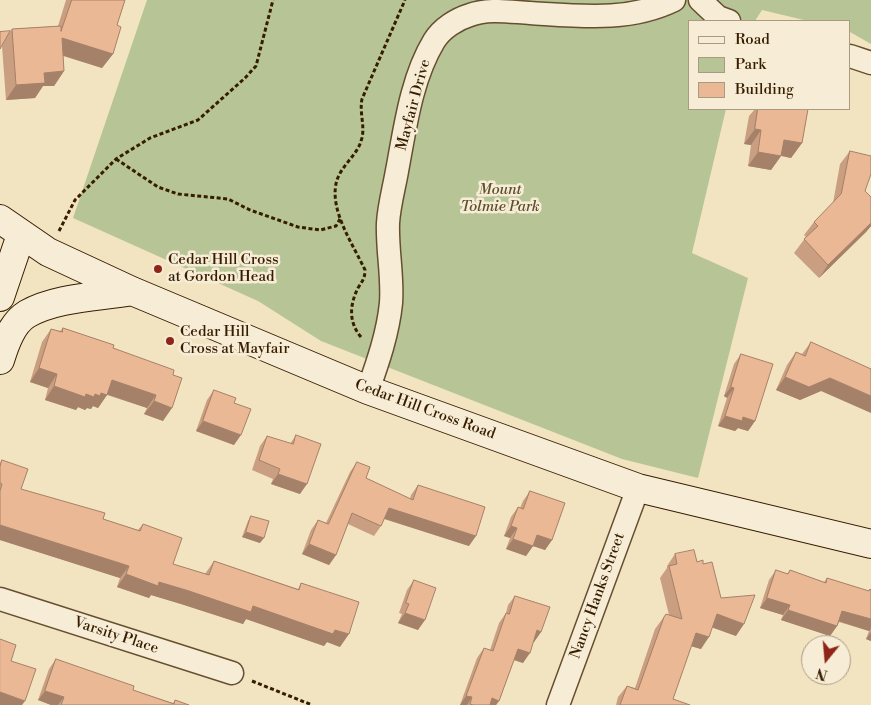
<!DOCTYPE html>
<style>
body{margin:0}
#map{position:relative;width:871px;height:705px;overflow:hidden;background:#f2e4c1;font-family:"Libre Bodoni",serif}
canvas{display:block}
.legend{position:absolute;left:688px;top:20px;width:162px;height:90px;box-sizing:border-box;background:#f7edd7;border:1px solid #aa9a81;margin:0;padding:6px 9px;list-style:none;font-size:15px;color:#371d00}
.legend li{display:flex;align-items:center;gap:10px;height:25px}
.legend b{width:25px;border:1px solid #aa9a81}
.north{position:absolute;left:801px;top:635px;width:50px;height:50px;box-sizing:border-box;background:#f7edd7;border:1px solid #aa9a81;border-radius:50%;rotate:197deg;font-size:14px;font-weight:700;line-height:20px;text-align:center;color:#371d00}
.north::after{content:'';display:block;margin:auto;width:18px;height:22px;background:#8f2418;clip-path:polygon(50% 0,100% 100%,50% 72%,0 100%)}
</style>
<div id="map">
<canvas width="871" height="705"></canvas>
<ul class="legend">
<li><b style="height:6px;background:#f7edd7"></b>Road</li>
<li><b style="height:14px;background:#b7c596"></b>Park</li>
<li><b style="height:14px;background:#ebb895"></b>Building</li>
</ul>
<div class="north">N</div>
</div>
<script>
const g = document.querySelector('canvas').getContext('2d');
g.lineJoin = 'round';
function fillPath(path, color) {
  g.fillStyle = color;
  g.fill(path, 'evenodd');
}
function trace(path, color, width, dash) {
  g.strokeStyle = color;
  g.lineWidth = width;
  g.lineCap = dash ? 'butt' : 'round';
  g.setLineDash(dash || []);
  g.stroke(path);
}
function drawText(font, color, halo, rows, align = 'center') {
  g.font = font + ' "Libre Bodoni",serif';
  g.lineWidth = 5;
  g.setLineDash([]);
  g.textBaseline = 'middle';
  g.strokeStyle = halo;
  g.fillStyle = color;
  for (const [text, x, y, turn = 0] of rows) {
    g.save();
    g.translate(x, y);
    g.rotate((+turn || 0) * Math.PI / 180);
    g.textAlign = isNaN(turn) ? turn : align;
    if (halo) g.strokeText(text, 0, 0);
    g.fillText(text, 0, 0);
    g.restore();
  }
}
fillPath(new Path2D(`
 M147,0H871V44L850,32V21H808L762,10L755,21H690V109H726L692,253L748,278L698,478L622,459L321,341L258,301L73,218Z`), '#b7c596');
const street = new Path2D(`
 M700,0L718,17L729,21
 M850,56L871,63
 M368,390C378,362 388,333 391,303C393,276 387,250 388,223C389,206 394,188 397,171C405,129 411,79 434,41C442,28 457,19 470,15C488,8 511,12 530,13C580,16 629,22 674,0
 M0,599L232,673
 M558,705L638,488`);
const secondary = new Path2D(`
 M0,219L48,252L132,291L368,390L638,488L871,544
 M0,297L21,235
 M0,360C5,344 12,323 27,314C57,297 99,297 132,291`);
trace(street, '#664f30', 25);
trace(secondary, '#371d00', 30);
trace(new Path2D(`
 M116,159L158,187L178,194L228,199L250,210L298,227L320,230L336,226L340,219
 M59,231L75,200L116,159L150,138L198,120L245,78L256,66L273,0
 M361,337C349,323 349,306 358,288C362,281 365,279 365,270C353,244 328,209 337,180C342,165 357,155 361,141C366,128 359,113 362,99L405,0
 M252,681L312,705`), '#371d00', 3, [4, 2.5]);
trace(street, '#f7edd7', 22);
trace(secondary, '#f7edd7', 28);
fillPath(new Path2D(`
 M66,0H125L117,25L113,54L102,68L63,56L64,71L54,86H43L35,98L6,100L2,46L7,36L12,29L58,26Z
 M755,109H808L802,143L791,158L781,156L771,170L748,166L751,145L744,144L749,116Z
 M850,151L865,191L871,197V226L866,232L819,278L794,253L806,237L804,235L814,222L833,203L840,164Z
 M63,328L113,348L173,375L163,421L144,414L147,408L107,395L98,408L93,406L91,409L87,408L85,410L78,407L76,410L45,400L48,388L30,382L42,342L51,329L60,331Z
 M811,342L821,391L800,400L776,390L787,365L796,352L802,354Z
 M741,354L755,421L748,431L738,428L735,431L718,426L727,398L724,396L734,364Z
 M214,390L234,445L196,431L207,400Z
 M296,435L300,494L271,484L273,479L252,470L260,446L267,436L290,444Z
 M2,460L21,489L103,519L138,530L143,524L173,564L205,574L214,561L298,589L301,583L340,647L327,642L324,646L246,619L243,624L181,604L151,595L149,598L117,587L120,578L0,540V463Z
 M357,462L366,478L410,499L411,495L418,485L469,546L384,519L381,526L374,536L348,524L336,555L329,565L302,554L311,530L318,520L326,523L350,472Z
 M530,491L552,540L545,550L533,546L526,556L506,549L510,538L504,536L511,517L518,507L520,508L523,501Z
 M251,516L260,543L242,537L248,521Z
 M675,554L703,564L721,598L736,636L712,627L701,649L691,646L673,699L690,705H616L618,697L627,686L635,688L655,629L666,614L669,615L660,578L667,568V566Z
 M776,570L787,574L790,570L824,582L827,578L869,591L870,589L871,590V641L866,639L869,631L839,622L837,626L830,636L781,620L783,615L760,608L769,580Z
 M414,580L418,630L398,623L402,614L399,613L407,590Z
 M515,596L541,632L534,642L533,641L523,663L514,660L499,701L496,705H460L477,658L484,648L490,650L499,623L506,613L508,605Z
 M56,659L133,690L173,703L175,700L189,705H51L38,700L49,669Z`), '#ca9e80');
fillPath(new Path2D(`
 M62,38L113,54L102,68L52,52Z
 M64,71L54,86H43L35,98L6,100L16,85L44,73Z
 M755,129L761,130L751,145L744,144Z
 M784,140L802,143L791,158L774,154Z
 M758,152L781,156L771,170L748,166Z
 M871,223V226L866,232L819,278L828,265Z
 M39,368L57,374L48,388L30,382Z
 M785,377L830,378L871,396V413L821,391L800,400L776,390Z
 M112,380L156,395L147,408L103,393Z
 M54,386L86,394H95L101,393L107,395L98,408L93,406L91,409L87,408L85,410L78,407L76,410L45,400Z
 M731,387L734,388L727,398L724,396Z
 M154,401L172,408L163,421L144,414Z
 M725,416L743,417L755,421L748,431L738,428L735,431L718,426Z
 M203,421L241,435L234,445L196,431Z
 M278,474L307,484L300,494L271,484Z
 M389,508L476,536L469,546L382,518Z
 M0,525L129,566L120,578L0,540Z
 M511,526L517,528L510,538L504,536Z
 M246,532L264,538L260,543L242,537Z
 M537,535L552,540L545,550L530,545Z
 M513,539L533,546L526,556L506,549Z
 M309,544L336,555L329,565L302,554Z
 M126,574L253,606L349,634L340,647L327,642L324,646L246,619L243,624L181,604L151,595L149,598L117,587Z
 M767,598L790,605L783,615L760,608Z
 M788,610L837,626L830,636L781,620Z
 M842,611L871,619V629L869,631L835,620Z
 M405,613L425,620L418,630L398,623Z
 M717,614L744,624L736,636L708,626Z
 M537,630L541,632L534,642L530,640Z
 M871,632V641L866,639Z
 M696,633L709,637L701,649L687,645Z
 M518,649L530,653L523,663L511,659Z
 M45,691L64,697L58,705H51L38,700Z
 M0,692L25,701L22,705H0Z
 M466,696L472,697L467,705H460Z
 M492,698L499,701L496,705H488Z`), '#a48168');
const building = new Path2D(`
 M72,0H125L117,25L121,27L113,54L62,38L64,71L44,73L45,83L16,85L12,29L61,26V31Z
 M10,31L0,49V32Z
 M758,109H808L802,143L784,140L781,156L758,152L761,130L755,129Z
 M850,151L871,156V174L865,191L871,197V223L828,265L804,239L818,226L814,222L841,194Z
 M63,328L114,345L113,348L174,370L173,375L182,378L172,408L154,401L156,395L112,380L107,395L101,393L100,396L95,394L94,397L86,394L85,397L54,386L57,374L39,368L51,329L62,332Z
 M811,342L871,369V396L830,378L809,387L785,377L796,352L805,356Z
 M741,354L773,364L755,421L743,417L742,421L725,416L734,388L731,387Z
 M214,390L236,398L234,403L251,409L241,435L203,421Z
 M296,435L321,444L307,484L278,474L280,469L259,460L267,436L293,444Z
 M2,460L28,469L21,489L105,513L103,519L140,531L143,524L182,538L173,564L209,575L214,561L299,590L301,583L359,602L349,634L335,630L333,634L253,606L251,612L189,591L159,582L158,586L126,574L129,566L0,525V491L2,484L0,483V467Z
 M357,462L370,467L366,478L413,500L418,485L485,507L476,536L389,508L381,526L352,513L336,555L309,544L318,520L328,524Z
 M530,491L565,503L552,540L537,535L533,546L513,539L517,528L511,526L518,507L523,509Z
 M251,516L269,521L264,538L246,532Z
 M694,550L697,562L703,560V564L712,562L721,598L755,595L744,624L717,614L709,637L696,633L673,699L690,705H620L627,686L638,690L664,617L666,614L682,619L669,566L677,564L675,554Z
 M776,570L788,574L790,570L826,583L827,578L869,591L870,589L871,590V619L842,611L837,626L788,610L790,605L767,598Z
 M414,580L436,588L425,620L405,613L409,604L406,603Z
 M515,596L550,607L541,632L537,630L530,653L518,649L499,701L492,698L490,705H473L470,704L472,697L466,696L484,648L493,651L506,613L509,614Z
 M0,639L16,645L11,661L36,669L25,701L0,692Z
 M56,659L134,686L133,690L174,704L175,700L189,705H61L64,697L45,691Z`);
fillPath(building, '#ebb895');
trace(building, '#a48168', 1);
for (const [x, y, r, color] of [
 [158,269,5,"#8f2418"],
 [170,341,5,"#8f2418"]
]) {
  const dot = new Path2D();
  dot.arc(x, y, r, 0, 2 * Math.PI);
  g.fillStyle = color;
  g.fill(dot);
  trace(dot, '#f7edd7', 2);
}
drawText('15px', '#371d00', '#f7edd7', [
 ["Mayfair Drive",414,105,-75],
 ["Cedar Hill Cross Road",425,410,20],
 ["Nancy Hanks Street",598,596,-70],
 ["Varsity Place",116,636,18]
]);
drawText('italic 15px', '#5d4f2d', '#f7edd7', [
 ["Mount",500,190],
 ["Tolmie Park",500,207]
]);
drawText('15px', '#371d00', '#f7edd7', [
 ["Cedar Hill Cross",168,260],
 ["at Gordon Head",168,277],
 ["Cedar Hill",180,332],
 ["Cross at Mayfair",180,349]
], 'left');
</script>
